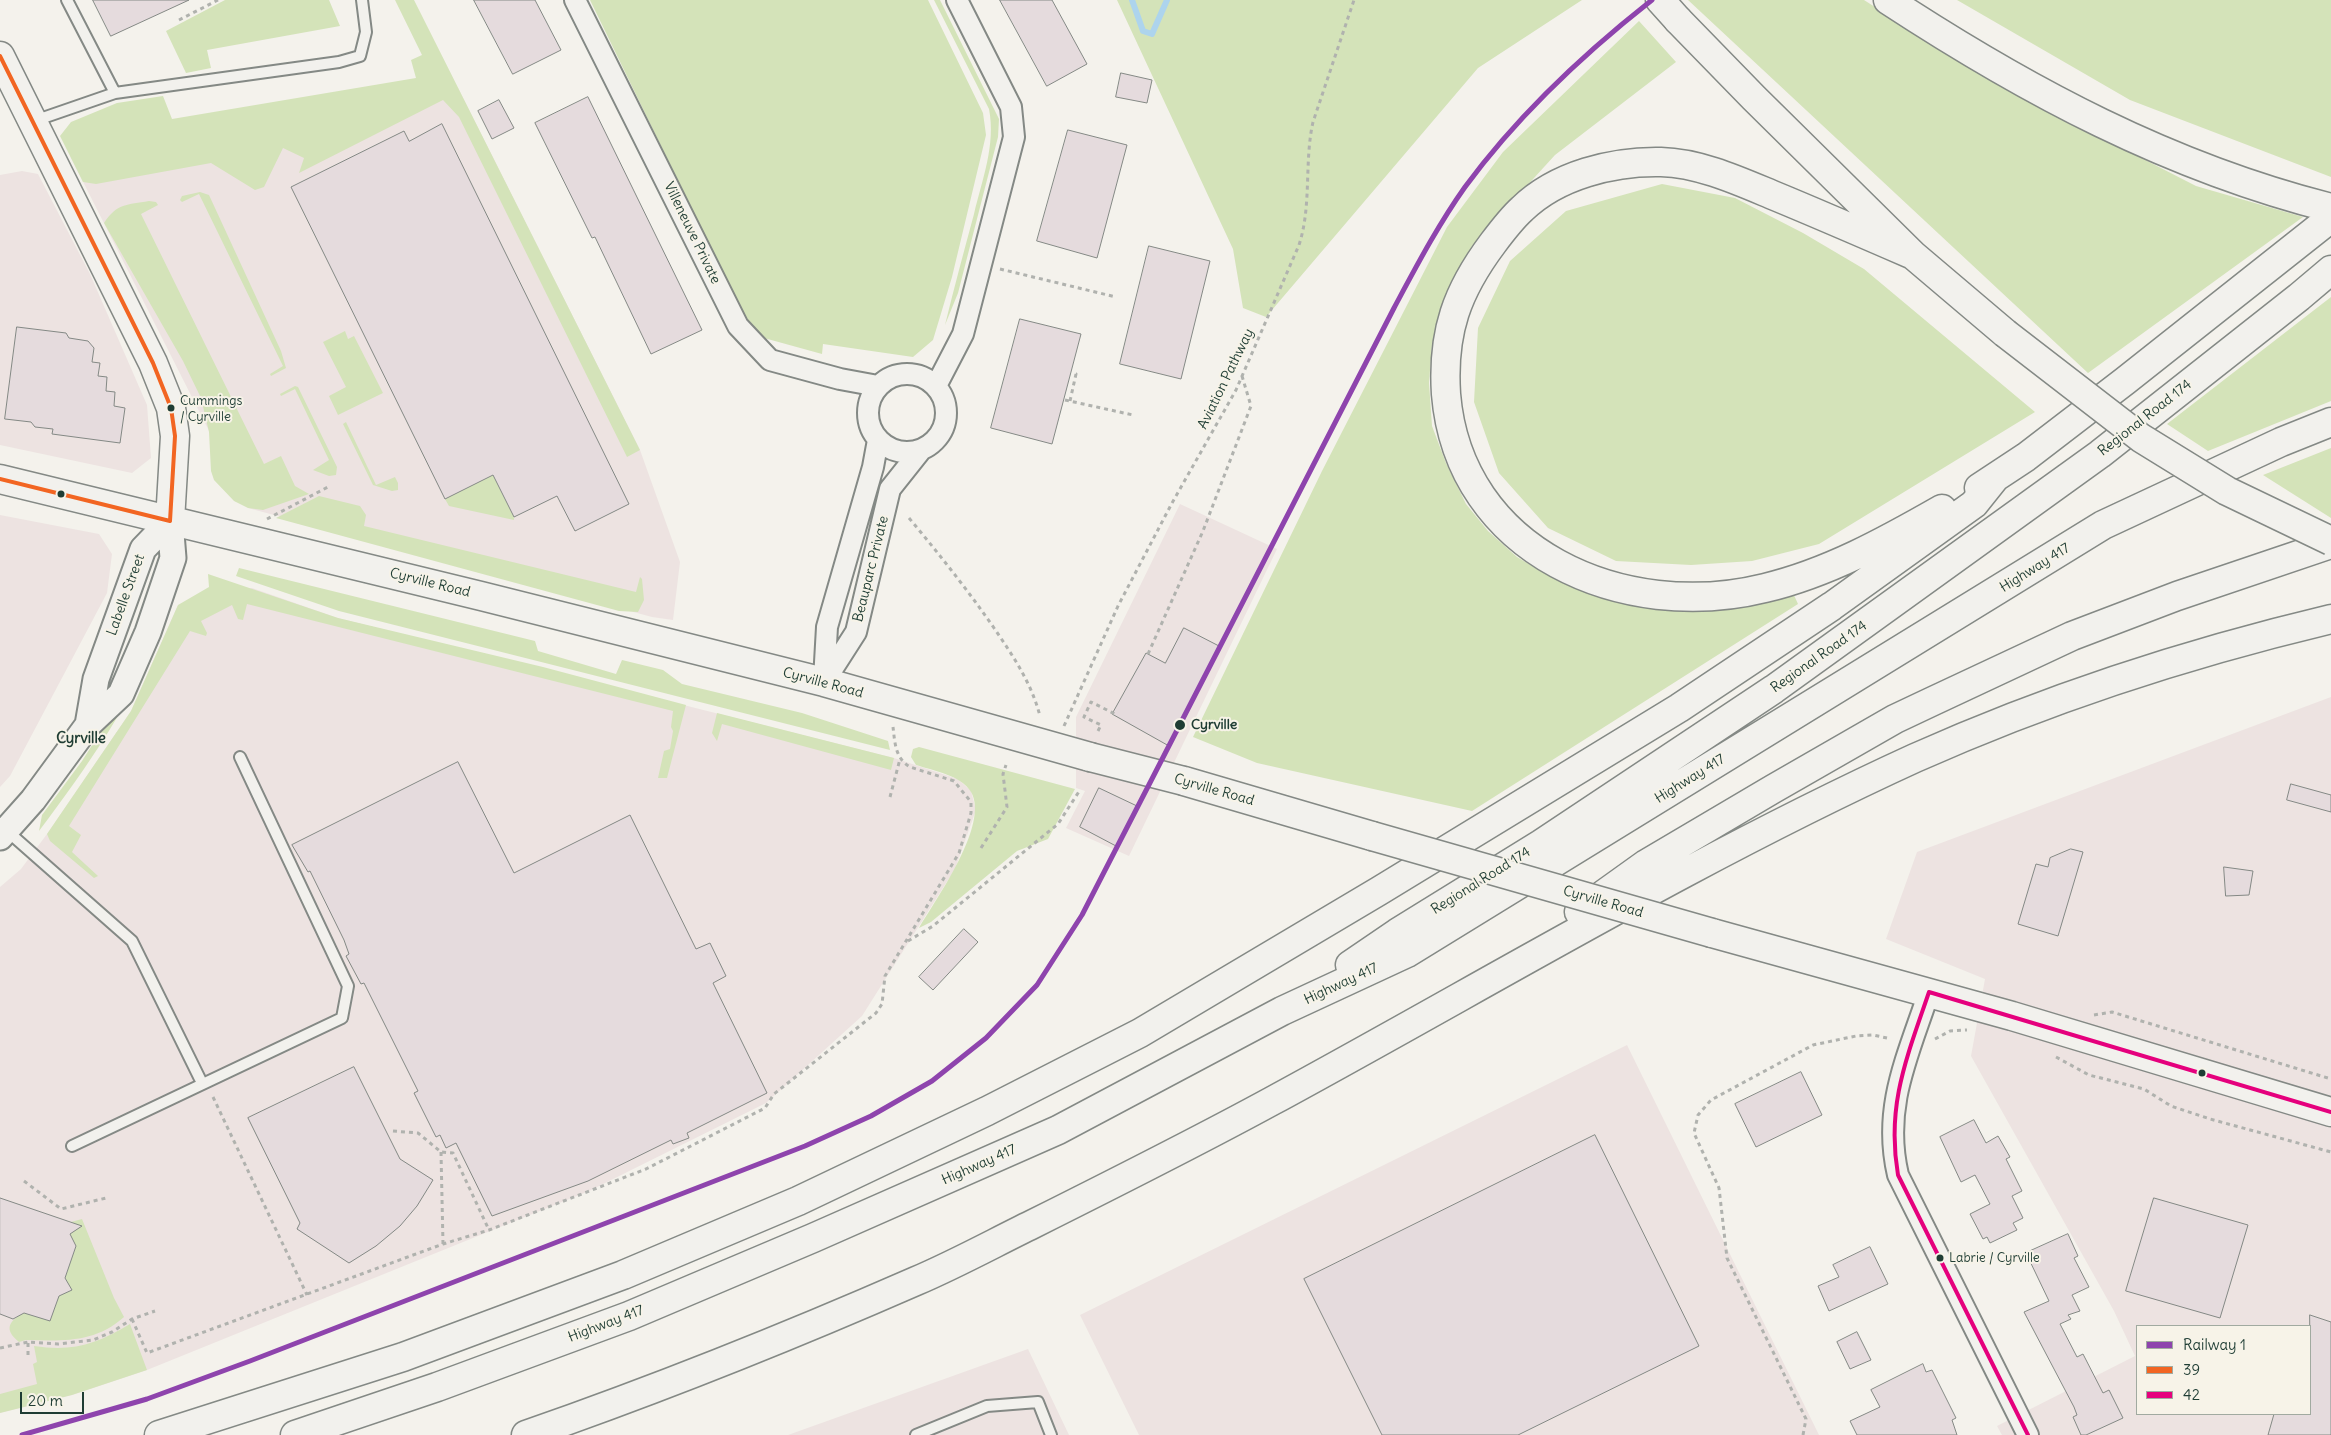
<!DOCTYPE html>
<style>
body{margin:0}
#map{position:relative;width:2331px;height:1435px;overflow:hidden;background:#f4f2ec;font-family:Delius,sans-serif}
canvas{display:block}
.legend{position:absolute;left:2136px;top:1325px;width:175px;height:90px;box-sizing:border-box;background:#f7f3e8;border:1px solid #a1aaa0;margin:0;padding:6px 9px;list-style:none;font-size:15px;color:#1f3d34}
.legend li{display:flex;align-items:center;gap:10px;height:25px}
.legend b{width:25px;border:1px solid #a1aaa0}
.scale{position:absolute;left:20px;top:1392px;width:64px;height:22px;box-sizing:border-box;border:2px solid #1f3d34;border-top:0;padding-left:6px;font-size:15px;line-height:18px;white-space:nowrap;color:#1f3d34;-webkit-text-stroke:4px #f7f3e8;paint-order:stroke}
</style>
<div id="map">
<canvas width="2331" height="1435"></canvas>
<ul class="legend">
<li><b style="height:6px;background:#8e44ad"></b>Railway 1</li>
<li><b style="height:6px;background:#f26522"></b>39</li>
<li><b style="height:6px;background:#e5007d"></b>42</li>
</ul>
<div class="scale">20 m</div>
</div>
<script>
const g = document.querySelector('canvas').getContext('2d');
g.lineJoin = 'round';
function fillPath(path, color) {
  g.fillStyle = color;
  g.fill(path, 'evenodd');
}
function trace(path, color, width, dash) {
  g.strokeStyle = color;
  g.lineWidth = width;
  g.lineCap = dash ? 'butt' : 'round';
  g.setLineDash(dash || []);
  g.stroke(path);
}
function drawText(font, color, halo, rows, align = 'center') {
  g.font = font + ' Delius,sans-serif';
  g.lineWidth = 4;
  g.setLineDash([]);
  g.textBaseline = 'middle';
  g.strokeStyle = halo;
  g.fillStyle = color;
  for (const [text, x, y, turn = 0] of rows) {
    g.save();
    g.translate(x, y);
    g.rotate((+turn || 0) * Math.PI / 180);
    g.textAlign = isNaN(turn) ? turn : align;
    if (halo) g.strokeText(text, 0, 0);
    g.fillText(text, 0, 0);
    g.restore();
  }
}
fillPath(new Path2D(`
 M458,88L640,450L680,562L673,620L652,617L248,508L70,156Z
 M22,171L38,174L90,274L147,405L151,458L132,473L0,445V175Z
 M1180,504L1277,549L1129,856L1066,828L1085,791L1076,788V717Z
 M0,515L99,534L112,554L107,593L10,776L0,787Z
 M252,588L338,618L894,758L958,779L971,791L976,810L955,869L862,1016L766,1103L589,1191L147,1370L72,1395L0,1413V887L21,869L47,834L131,711L178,605Z
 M2331,697V1435H2002L1997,1426L2135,1356L2114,1311L1971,1056L1985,979L1886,939L1917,852ZM2137,1326H2310V1414H2137Z
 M1627,1045L1819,1435H1139L1080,1315Z
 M1028,1349L1069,1435H788Z`), '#ede3e1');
fillPath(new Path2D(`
 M225,0H329L340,26L207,50L211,68L186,73L166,31Z
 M395,0H414L640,450L627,457L459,117L443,100L299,173L304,158L283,148L264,187L255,190L211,163L96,184L83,182L60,136L71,122L117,103L163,96L172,119L416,78L411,60L422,55Z
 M590,0H928L983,113L986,135L952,277L933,340L913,357L823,344L822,354L764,338L745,319Z
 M934,0H940L999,119L998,137L958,293L945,325C954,288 964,251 974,214C982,180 996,145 989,109Z
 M1117,0H1582L1478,68L1266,317L1243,308L1233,249Z
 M1688,0H1864L1989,80L2196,186L2303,217L2088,373Z
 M1957,0H2331V177L2130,100Z
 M1639,21L1676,62L1555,155L1472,246L1452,282L1432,344L1429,383L1432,426L1446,463L1466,504L1488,531L1517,557L1546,574L1588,592L1632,604L1698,611L1749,603L1793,593L1798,604L1472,811L1257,763L1193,737L1322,471L1447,227L1503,152Z
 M1662,184L1735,198L1803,233L1864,269L2035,412L1819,544L1752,561L1691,565L1616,561L1548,528L1499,473L1474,402L1478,328L1510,261L1566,211Z
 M200,192L209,195L281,351L286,368L271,376L270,374L283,366L199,194L182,202L180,200L182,196Z
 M149,201L156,202L158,205L141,214L264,464L281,456L295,486L309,494L263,510L248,508L234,501L214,480L211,471L209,432L201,398L183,361L104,223C117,203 127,205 149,201Z
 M2331,297V401L2208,451L2167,424Z
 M345,331L348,339L354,336L383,393L338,415L329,396L346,387L323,342Z
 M295,386L298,387L337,467L336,475L329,476L313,470L329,460L295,389L281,396L280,394Z
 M346,422L376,485L395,477L398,483V490L392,491L373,485L343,424Z
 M2331,448V518L2263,475Z
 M493,475L514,517V520L449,506L445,499Z
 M319,496L360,506L366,515L364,526L636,592L640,577L642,579L644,600L638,612L619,611L276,518Z
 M239,568L535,641L538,651L616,674L622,660L663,670L682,684L802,713L888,741L890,750L339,611L236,576Z
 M208,574L338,618L543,667L686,705L667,778H658L664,751L670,749L673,731L671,727L673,711L247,604L243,620L238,619L232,605L201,621L207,633L206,636L190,631L69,826L81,835L72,852L98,876L94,878L50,841L47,834L131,711L178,605L209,587Z
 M176,589C176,599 167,614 163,625C132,702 89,765 39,831L42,815L82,761L138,673Z
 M717,713L894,758L891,770L722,724L717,741L712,733Z
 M919,747L1075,789L1048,839L1017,851L931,922L919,928C936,899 990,824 971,792C961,775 934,771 916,765L911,757L913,749Z
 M82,1219L114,1298L124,1317C95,1343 63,1341 26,1340L19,1342C3,1329 9,1321 25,1312L50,1321L59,1296L71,1290L65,1278L76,1246L69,1234L71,1222Z
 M130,1324L147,1370L72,1395L0,1413V1394L37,1384L33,1364L37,1362L34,1346C73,1352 97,1344 130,1324Z`), '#d4e3b9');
trace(new Path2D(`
 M1132,0L1143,31L1152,34L1167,0`), '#add4ed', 6);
const building = new Path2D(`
 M93,0H189L111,36Z
 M474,0H535L561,50L513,74Z
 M1000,0H1052L1087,64L1047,86Z
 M1121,73L1152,80L1147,103L1116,97Z
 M588,97L702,330L651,354L595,237L592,238L535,123Z
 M499,100L514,128L492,139L478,111Z
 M442,124L629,504L575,531L557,496L514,517L493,475L445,499L291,187L404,131L409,141Z
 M1068,130L1127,145L1097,258L1037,241Z
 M1149,246L1210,261L1181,379L1120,364Z
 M1020,319L1081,334L1052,444L991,428Z
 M17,327L66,333L69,338L88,341L94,348L92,362L100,363L98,376L107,377L106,391L115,392L114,406L125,408L120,443L52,434L53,429L35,427L31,422L5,419Z
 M1184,628L1219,646L1169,746L1112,714L1146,653L1165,663Z
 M458,762L514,873L630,815L696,949L710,943L726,976L713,983L767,1093L687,1133L689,1138L673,1144L671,1140L588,1181L492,1216L456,1143L446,1148L440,1135L436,1137L414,1093L418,1091L364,983L361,984L346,956L349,954L344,940L310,871L308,872L292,845Z
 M2291,784L2331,795V812L2287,800Z
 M1099,788L1137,806L1116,846L1080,827Z
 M2071,849L2083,852L2058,936L2018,924L2036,864L2048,867L2050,858Z
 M2224,867L2253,871L2249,895L2226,896Z
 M964,929L978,942L933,990L919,977Z
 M354,1067L400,1159L433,1180L417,1206L400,1226L376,1246L349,1263L297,1229L300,1223L248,1118Z
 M1801,1072L1822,1115L1756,1147L1735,1104Z
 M1974,1120L1986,1143L1998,1136L2010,1157L2006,1159L2022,1191L2012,1196L2023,1218L2013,1223L2017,1230L1990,1243L1987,1237L1983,1239L1970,1214L1990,1204L1975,1175L1961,1182L1940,1137Z
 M1595,1135L1699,1346L1518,1435H1382L1304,1279Z
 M0,1198L82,1226L70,1234L76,1246L65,1278L72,1290L59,1296L50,1321L24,1313L13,1319L0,1314Z
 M2154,1198L2248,1225L2220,1318L2126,1291Z
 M2068,1234L2078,1256L2074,1258L2089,1287L2072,1295L2080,1311L2068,1315L2071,1319L2060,1324L2077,1357L2083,1354L2103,1393L2109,1390L2123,1418L2086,1435H2081L2073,1417L2077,1415L2074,1407L2024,1312L2049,1301L2026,1253Z
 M1870,1247L1888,1284L1829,1311L1818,1286L1839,1277L1833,1265Z
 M2310,1315L2331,1322V1435H2268L2274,1414H2310Z
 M1857,1332L1871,1360L1850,1369L1837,1342Z
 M1923,1364L1926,1372L1932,1370L1956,1418L1952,1420L1957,1435H1857L1850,1421L1880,1407L1871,1390Z`);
fillPath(building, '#e5dbdd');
trace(building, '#848985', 1);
const service = new Path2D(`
 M67,0L115,93
 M34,121L115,93L339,62L360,56L366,32L362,0
 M6,830L132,941L202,1083
 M72,1146L342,1018L348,986L240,757
 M916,1435L987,1406L1038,1402L1051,1435`);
const minor = new Path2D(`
 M575,0L738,326L770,360L840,379L878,386
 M868 413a39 39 0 1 1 78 0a39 39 0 1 1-78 0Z
 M936,386L963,334L1014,137L1011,107L957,0
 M824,680L827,627L873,467L878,440
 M824,682L856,632L890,489L921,450
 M1929,992C1908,1056 1882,1107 1898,1175L2028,1435`);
const tertiary = new Path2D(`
 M88,725L96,679L143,549L170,521
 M0,837L33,800L88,725L121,694L148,632L173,558L170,521`);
const secondary = new Path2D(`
 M0,56L153,363L171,408L175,436L170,521
 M0,479L481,596L824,682L1090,757
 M1184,781L1372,836
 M1712,933L2012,1016L2331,1112`);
const primary = new Path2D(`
 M1660,0L1678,20`);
const motorway = new Path2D(`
 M1888,0C2027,91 2169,167 2331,208
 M1678,20L1754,98L1913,255L2005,333
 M1913,255C1867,235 1821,215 1775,196C1739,181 1700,163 1661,162C1613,161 1557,175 1522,209C1511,219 1502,231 1493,243C1457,291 1442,332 1446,394C1459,553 1624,623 1765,588C1828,573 1886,541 1942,509
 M1979,488L2026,457L2125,381L2331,218
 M1579,912L1646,864L1773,789L1895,719L1931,702L2072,636L2177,596L2331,544
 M1350,965L1397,933L1541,844L1774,689L2100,454L2299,297L2331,270
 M159,1435L403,1357L623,1275L798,1201L987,1111L1140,1033L1379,891L1679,708L1832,606L1974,504L1994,479
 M295,1435L437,1387L629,1316L813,1238L1058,1130L1282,1011L1407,953L2103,525L2281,442L2331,422
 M526,1435C658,1389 788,1337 916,1281C956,1264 994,1243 1033,1224C1113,1184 1193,1144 1272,1101C1486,985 1694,859 1915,758C2049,698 2188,653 2331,619`);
trace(service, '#848985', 14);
trace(minor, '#848985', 24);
trace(tertiary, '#848985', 29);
trace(secondary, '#848985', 31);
trace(primary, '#848985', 31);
trace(motorway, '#848985', 31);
trace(new Path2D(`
 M179,20L218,0
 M1000,269L1116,297
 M1065,400L1133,415
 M1070,401L1076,374L1073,373
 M909,518C939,554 967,589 994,628C1013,656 1031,682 1040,716
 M267,519L328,487
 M1148,654L1203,531L1251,406L1242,376
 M1064,726L1118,606L1172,503L1236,390L1299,245C1312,205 1304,162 1313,122L1354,0
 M1098,731L1101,725L1084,717L1091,702L1117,715
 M890,797L900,759
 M981,848L1007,807L1003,774L1006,765
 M908,941L933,926L1058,824L1080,790
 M2094,1015L2112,1012L2331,1079
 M1935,1039L1950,1031L1967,1030
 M2056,1057L2089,1075L2144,1089L2171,1106L2210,1119L2331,1152
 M213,1097L307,1295
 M393,1131L418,1133L441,1152L453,1153L489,1230
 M441,1152L443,1244
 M24,1181L61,1209L106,1198
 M132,1319L147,1353L443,1244L489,1230L646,1169L765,1108L774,1094L876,1013L882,1004L885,976L959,853L971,813V802L954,781L910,767C895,758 895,743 893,727
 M0,1348L28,1342
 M28,1355V1342L58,1344L93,1340L112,1332L132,1319L155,1311
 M1803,1435L1806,1419L1727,1258L1719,1188L1694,1133L1698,1115L1711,1100L1813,1045L1856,1036L1873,1035L1887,1038`), '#b0b2ae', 3, [4, 4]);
trace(service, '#f2f1ed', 10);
trace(minor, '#f2f1ed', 20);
trace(tertiary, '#f2f1ed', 25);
trace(secondary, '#f2f1ed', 28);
trace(primary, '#f2f1ed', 28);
trace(motorway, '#f2f1ed', 28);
const secondaryBridge = new Path2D(`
 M1090,757L1184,781
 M1372,836L1712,933`);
const motorwayBridge = new Path2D(`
 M2005,333L2141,438L2227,491L2331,541`);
trace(secondaryBridge, '#848985', 31, []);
trace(motorwayBridge, '#848985', 31, []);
trace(secondaryBridge, '#f2f1ed', 28);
trace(motorwayBridge, '#f2f1ed', 28);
trace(new Path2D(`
 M0,56L153,363L171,408L175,436L170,521
 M0,479L170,521`), '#f26522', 4);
trace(new Path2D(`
 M1929,992C1907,1057 1886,1105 1898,1175L2028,1435
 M1929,992L2331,1112`), '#e5007d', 4);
trace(new Path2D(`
 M22,1435L147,1399L250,1361L805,1146L871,1116L932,1081L986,1038L1037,985L1082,915L1394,308C1416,267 1438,225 1465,187C1518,115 1582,55 1652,0`), '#8e44ad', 5);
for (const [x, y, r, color] of [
 [171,408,4.5,"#1f3d34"],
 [61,494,4.5,"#1f3d34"],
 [1180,725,6,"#1f3d34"],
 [2202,1073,4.5,"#1f3d34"],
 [1940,1258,4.5,"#1f3d34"]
]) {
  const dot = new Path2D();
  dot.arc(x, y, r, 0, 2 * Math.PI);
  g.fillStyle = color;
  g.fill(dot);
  trace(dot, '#f7f3e8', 2);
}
drawText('13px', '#1f3d34', '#f7f3e8', [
 ["Cummings",180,401],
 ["/ Cyrville",180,417],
 ["Labrie / Cyrville",1949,1258]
], 'left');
drawText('14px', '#1f3d34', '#f7f3e8', [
 ["Villeneuve Private",692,233,64],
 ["Aviation Pathway",1226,379,-64],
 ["Regional Road 174",2145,418,-38],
 ["Highway 417",2035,568,-32],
 ["Beauparc Private",871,569,-76],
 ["Cyrville Road",430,583,14],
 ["Labelle Street",126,595,-70],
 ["Regional Road 174",1819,657,-35],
 ["Cyrville Road",823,683,15],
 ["Highway 417",1690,779,-32],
 ["Cyrville Road",1214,790,16],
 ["Regional Road 174",1481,881,-32],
 ["Cyrville Road",1603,902,16],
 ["Highway 417",1341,984,-25],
 ["Highway 417",979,1165,-24],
 ["Highway 417",606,1324,-21]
]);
drawText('bold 14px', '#1f3d34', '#f7f3e8', [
 ["Cyrville",1191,725]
], 'left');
drawText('bold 15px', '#1f3d34', '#f7f3e8', [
 ["Cyrville",81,739]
]);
</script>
